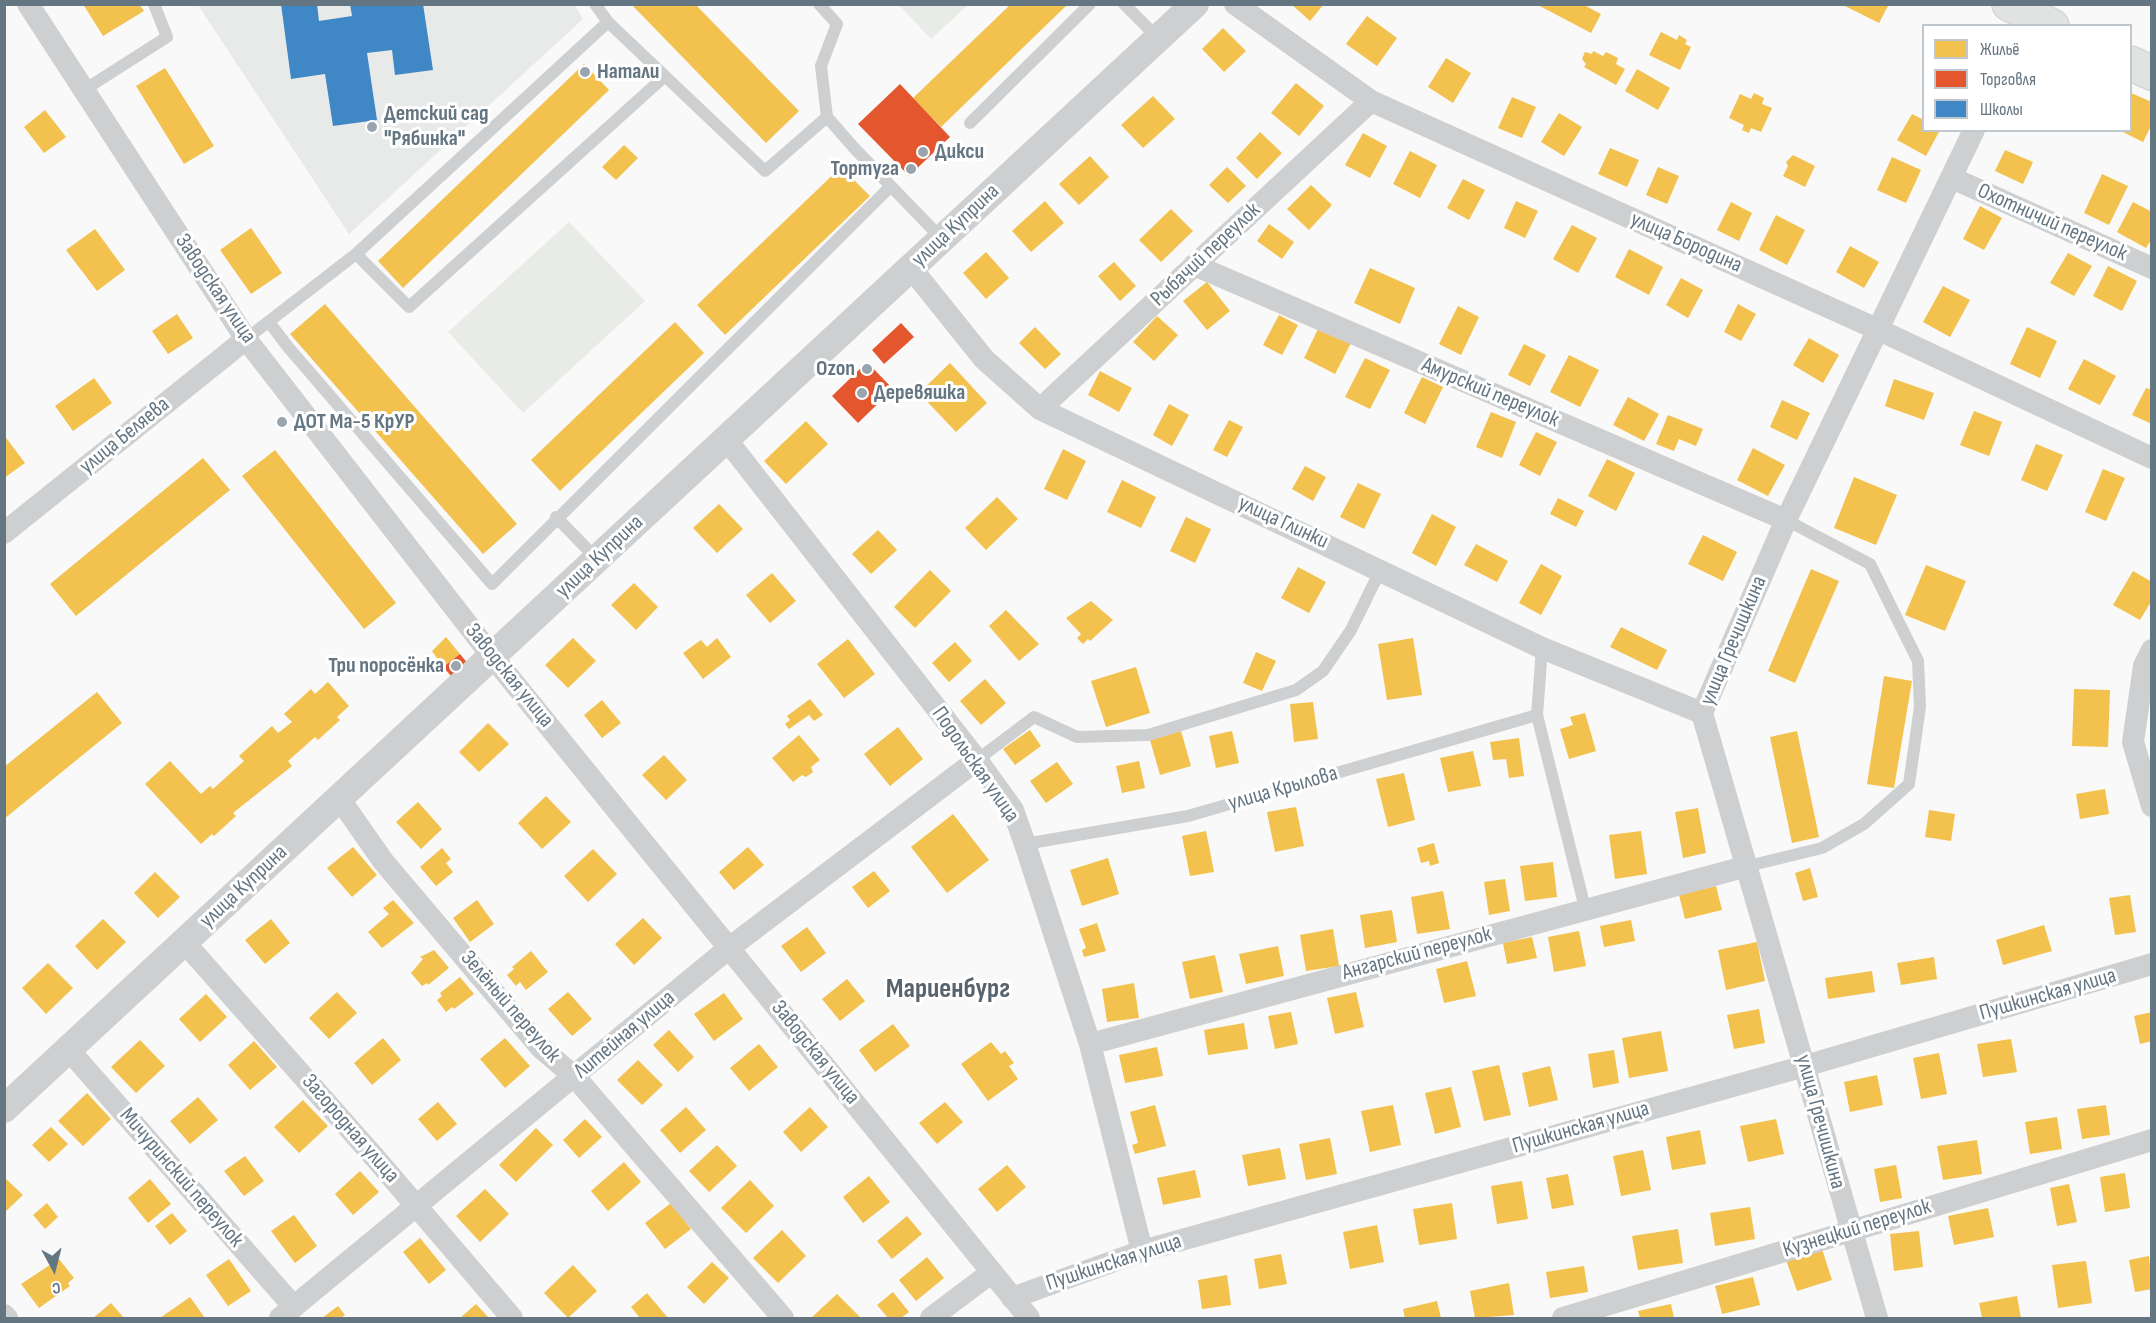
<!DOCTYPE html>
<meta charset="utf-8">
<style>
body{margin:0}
#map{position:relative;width:2156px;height:1323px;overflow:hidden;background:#f9f9f9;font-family:"Sofia Sans Condensed",sans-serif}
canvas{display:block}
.frame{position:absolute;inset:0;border:6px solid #657683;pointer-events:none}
.legend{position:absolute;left:1922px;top:24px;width:210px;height:108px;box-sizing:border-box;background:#fff;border:2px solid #c1c8cd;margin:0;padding:8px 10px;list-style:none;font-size:18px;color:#657683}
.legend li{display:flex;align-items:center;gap:12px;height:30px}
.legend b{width:30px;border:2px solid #c1c8cd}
.north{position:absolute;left:24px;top:1239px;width:60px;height:60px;-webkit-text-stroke:4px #fff;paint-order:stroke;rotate:173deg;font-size:16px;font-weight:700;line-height:24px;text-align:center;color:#657683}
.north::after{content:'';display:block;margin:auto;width:21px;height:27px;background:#657683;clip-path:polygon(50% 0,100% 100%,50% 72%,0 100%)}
</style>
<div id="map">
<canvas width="2156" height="1323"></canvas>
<div class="frame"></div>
<ul class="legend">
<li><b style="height:16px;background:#f2c14e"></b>Жильё</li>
<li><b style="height:16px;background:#e4572e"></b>Торговля</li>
<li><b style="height:16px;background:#3f88c5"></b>Школы</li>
</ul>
<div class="north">С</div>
</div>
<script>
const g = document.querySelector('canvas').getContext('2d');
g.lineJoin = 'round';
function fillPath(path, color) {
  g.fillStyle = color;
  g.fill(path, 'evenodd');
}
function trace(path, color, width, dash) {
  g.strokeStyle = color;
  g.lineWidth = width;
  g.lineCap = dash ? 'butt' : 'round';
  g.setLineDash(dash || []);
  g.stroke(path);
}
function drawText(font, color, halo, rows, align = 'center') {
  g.font = font + ' "Sofia Sans Condensed",sans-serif';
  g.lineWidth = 6;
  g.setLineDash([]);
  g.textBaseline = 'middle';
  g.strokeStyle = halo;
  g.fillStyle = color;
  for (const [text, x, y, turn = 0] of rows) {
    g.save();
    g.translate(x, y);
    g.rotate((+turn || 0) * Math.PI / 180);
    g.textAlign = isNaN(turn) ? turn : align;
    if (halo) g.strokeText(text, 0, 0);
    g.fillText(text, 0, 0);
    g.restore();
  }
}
fillPath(new Path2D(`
 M574,4L583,19L349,234L198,5Z`), '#e8e9e9');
fillPath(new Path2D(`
 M899,5H898H968L931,39Z
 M569,222L645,301L523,413L448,332Z`), '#e8ebe6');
fillPath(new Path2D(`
 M83,4H139L144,11L103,36Z
 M631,4H695L799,111L766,143Z
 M1011,4H1068L941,127L913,98Z
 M1291,4H1324L1310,21Z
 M1536,4H1582L1601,14L1591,33Z
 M1841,4H1889L1879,23Z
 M1367,16L1397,38L1377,66L1346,44Z
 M1223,28L1246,51L1224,72L1202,49Z
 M1661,32L1677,40L1679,35L1687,40L1685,44L1691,47L1680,70L1649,55Z
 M1593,51L1603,56L1606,52L1618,58L1616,64L1625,69L1616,85L1584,67L1586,64L1582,59L1585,52L1592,54Z
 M1446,58L1471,73L1453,103L1428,87Z
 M584,64L609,90L403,288L378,261Z
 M165,68L214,146L184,164L136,86Z
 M1637,69L1670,88L1658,110L1625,91Z
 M1296,83L1324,106L1299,136L1271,113Z
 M1754,93L1764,98L1762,104L1772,108L1761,132L1751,128L1749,133L1742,130L1744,125L1729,118L1740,94L1751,99Z
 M2131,93L2152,102V124L2143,142L2119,130H2130Z
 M1153,96L1175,119L1143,148L1121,125Z
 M1512,97L1536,107L1522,138L1498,128Z
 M45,110L66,137L44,153L24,127Z
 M1559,113L1582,127L1564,156L1541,142Z
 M1912,114L1924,120V130H1940L1926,156L1897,140Z
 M1260,132L1282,153L1257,179L1236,158Z
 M1363,133L1387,146L1370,178L1345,165Z
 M624,145L638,158L616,180L602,167Z
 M1610,148L1639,160L1627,187L1598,174Z
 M2005,150L2033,162L2023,184L1995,171Z
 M1410,151L1437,165L1420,198L1393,184Z
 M1793,155L1815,166L1805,187L1783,176L1788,166L1786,162Z
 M1090,156L1109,177L1079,205L1059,184Z
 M1892,157L1921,170L1906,203L1877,190Z
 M841,167L870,196L725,335L697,305Z
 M1227,167L1246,186L1228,203L1209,185Z
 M1658,167L1679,176L1667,204L1646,195Z
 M2102,174L2128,186L2109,225L2084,213Z
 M1463,179L1485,190L1469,220L1447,208Z
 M1311,185L1332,205L1309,230L1287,209Z
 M1045,201L1064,223L1031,252L1012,231Z
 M1516,201L1538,211L1525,238L1504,228Z
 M1731,202L1752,213L1739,241L1717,230Z
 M2133,202L2152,212V238L2146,248L2117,232Z
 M1980,206L2002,218L1984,250L1963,239Z
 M1171,209L1193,231L1161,262L1139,240Z
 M1776,215L1805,230L1787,265L1759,250Z
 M1269,224L1294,242L1282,259L1257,241Z
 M1572,225L1597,238L1578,273L1553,259Z
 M251,228L282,273L251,294L220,250Z
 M95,229L125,270L97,291L66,250Z
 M1850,246L1879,262L1864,288L1836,272Z
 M1629,249L1663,267L1649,295L1615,277Z
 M986,252L1009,278L986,299L963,273Z
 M2068,253L2092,266L2074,296L2050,283Z
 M1114,262L1136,286L1120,301L1098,276Z
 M2108,266L2137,281L2122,311L2093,296Z
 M1370,268L1415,288L1400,324L1354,303Z
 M1681,278L1703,290L1688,318L1666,305Z
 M1207,282L1230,311L1207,330L1183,301Z
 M1943,286L1970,300L1950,337L1923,322Z
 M325,304L517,524L483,554L290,334Z
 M1738,304L1756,314L1741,341L1724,332Z
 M1458,306L1479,317L1461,355L1439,344Z
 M177,314L193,338L168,354L152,331Z
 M1279,315L1298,325L1282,355L1263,345Z
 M1157,316L1178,335L1154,361L1133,342Z
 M675,322L704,353L560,491L531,460Z
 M1035,327L1061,354L1045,369L1019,343Z
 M1319,327L1351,343L1335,374L1304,358Z
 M2027,327L2057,341L2040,378L2010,364Z
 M1809,338L1839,355L1823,383L1793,365Z
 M1524,344L1546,355L1530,386L1508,375Z
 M1569,355L1599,370L1580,407L1550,392Z
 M1365,358L1390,370L1370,409L1345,397Z
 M2084,359L2116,376L2100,405L2068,389Z
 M950,363L987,403L956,432L919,393Z
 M1100,371L1132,388L1119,412L1088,395Z
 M1422,377L1443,387L1425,424L1404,413Z
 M94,378L112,403L73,431L55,406Z
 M1894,379L1934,393L1924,420L1885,406Z
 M2146,388L2152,390V424L2132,415Z
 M1628,397L1659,414L1644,441L1613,425Z
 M1782,400L1810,413L1797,440L1770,427Z
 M1169,404L1189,415L1172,446L1153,435Z
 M1974,411L2002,422L1989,456L1960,445Z
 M1491,412L1516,422L1502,458L1476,447Z
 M1668,415L1703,429L1696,446L1679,439L1674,451L1656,444Z
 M1229,420L1243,427L1227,457L1213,450Z
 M806,421L828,444L786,484L764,461Z
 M1536,432L1557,442L1540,476L1519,465Z
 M4,435L25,463L4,478Z
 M2036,444L2063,455L2047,491L2021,480Z
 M1753,448L1785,465L1768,496L1737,480Z
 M1063,449L1086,461L1067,500L1044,489Z
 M275,450L396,603L364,629L242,476Z
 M203,458L230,490L76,616L50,584Z
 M1607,459L1635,473L1616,511L1588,496Z
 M1305,466L1326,477L1313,501L1292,489Z
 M2103,469L2125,478L2106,521L2085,512Z
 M1854,477L1897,495L1876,545L1834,528Z
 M1122,480L1156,497L1141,528L1107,512Z
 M1358,483L1381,494L1364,529L1340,517Z
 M997,497L1018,519L986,550L965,528Z
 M1558,498L1584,511L1576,527L1550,514Z
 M719,504L743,529L717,553L693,528Z
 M1432,514L1456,527L1436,566L1412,553Z
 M1186,517L1211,529L1195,563L1170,551Z
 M878,530L897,550L871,574L852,554Z
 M1703,535L1737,552L1723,581L1688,564Z
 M1476,544L1508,561L1497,582L1464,565Z
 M1541,564L1562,576L1541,615L1519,603Z
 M1926,565L1966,581L1945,631L1905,615Z
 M1298,567L1326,582L1309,613L1281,598Z
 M1811,569L1839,581L1795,683L1768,671Z
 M930,570L951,591L915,628L894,607Z
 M2133,571L2152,582V600L2140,620L2113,605Z
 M772,573L796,601L770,623L746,595Z
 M634,583L658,607L636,630L611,605Z
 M1091,601L1113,620L1090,641L1088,639L1083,644L1077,638L1081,634L1066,618Z
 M1006,610L1039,644L1019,661L989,626Z
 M1621,627L1667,650L1657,670L1610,647Z
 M446,637L460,654L443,667L432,651Z
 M573,638L596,661L568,688L545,665Z
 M717,638L731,657L703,679L683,653L701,640L707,647Z
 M1413,638L1422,695L1387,700L1378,644Z
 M848,639L875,674L844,698L817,664Z
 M955,642L972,661L949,682L932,663Z
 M1256,652L1276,661L1262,691L1243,683Z
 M1136,667L1150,713L1106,727L1091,681Z
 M1884,676L1912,681L1894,788L1867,784Z
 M985,679L1006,703L981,725L960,701Z
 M328,682L349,706L337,717L340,720L318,740L315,737L288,761L292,766L233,813L236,816L214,836L212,834L201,844L145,784L170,761L201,794L210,786L213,789L244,761L239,756L272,726L278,733L292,722L284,714L311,689L315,694Z
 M2074,689L2110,690L2108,747L2072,746Z
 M97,692L122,723L4,819V767Z
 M810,699L823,715L814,721L809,715L789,729L785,724L790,720L787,716Z
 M602,700L621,723L602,738L584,715Z
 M1313,702L1318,739L1294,742L1290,704Z
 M1585,713L1596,751L1569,759L1560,729L1573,725L1570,717Z
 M488,723L509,744L479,772L459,752Z
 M898,727L923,759L890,786L864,754Z
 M1030,730L1041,746L1015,765L1003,749Z
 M1181,731L1191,766L1160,775L1150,740Z
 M1232,731L1239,763L1216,768L1209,736Z
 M1797,731L1819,837L1792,843L1770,737Z
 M799,735L820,760L811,767L813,772L806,777L802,775L793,782L772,758Z
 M1519,738L1524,776L1509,778L1506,759L1493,760L1490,742Z
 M1473,751L1481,786L1448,792L1440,758Z
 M664,755L687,780L666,800L642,775Z
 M1139,761L1145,788L1122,793L1116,766Z
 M1057,762L1073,784L1046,803L1030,781Z
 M1404,773L1415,820L1388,827L1376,779Z
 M2105,789L2109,814L2080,819L2076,794Z
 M546,796L571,822L542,849L518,823Z
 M418,802L442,829L421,849L396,822Z
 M1296,807L1304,846L1275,852L1267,812Z
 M1698,808L1706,853L1683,858L1675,812Z
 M1929,810L1955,814L1951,841L1925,837Z
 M953,814L989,860L947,893L911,847Z
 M1206,831L1214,872L1190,876L1182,836Z
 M1641,831L1647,874L1615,879L1609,835Z
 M1434,843L1439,863L1430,866L1429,861L1421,863L1417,848Z
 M353,847L377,875L352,897L327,868Z
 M748,847L764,865L734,890L719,872Z
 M442,848L451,859L446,863L453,872L436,886L420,867Z
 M593,849L617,874L588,902L564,876Z
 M1108,858L1119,894L1082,906L1070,870Z
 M1553,862L1557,897L1525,901L1520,866Z
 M1810,868L1818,897L1803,901L1795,873Z
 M874,871L890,891L868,908L852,887Z
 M155,872L180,897L158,918L134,893Z
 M1505,879L1510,911L1489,915L1484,882Z
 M1716,886L1722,910L1685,919L1679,895Z
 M1443,891L1450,929L1417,934L1411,897Z
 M2130,895L2136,932L2115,935L2109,898Z
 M393,900L414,923L382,948L368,932L389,914L383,908Z
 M477,900L494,924L470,942L453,918Z
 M1392,910L1397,942L1365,948L1360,915Z
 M643,918L662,938L634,965L615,944Z
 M103,919L126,942L97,970L75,946Z
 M271,919L290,943L265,964L245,940Z
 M1631,920L1635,941L1604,947L1600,926Z
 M1097,923L1106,951L1084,957L1082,950L1086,948L1079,929Z
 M2044,925L2052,951L2003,965L1996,940Z
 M807,927L826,953L801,972L781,946Z
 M1333,929L1339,966L1306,971L1300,935Z
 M1579,931L1586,966L1554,972L1548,937Z
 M1532,937L1537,958L1507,964L1503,943Z
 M1757,942L1765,981L1726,990L1718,950Z
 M1278,946L1284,976L1246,984L1239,954Z
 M434,950L449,968L428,985L427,983L422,986L411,973L423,959L420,957Z
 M531,951L548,972L526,990L520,982L516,986L507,975L514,969L512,967Z
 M1215,955L1223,992L1190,999L1182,962Z
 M1934,957L1937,979L1901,985L1897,963Z
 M1467,961L1476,996L1444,1003L1436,969Z
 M48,963L73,988L46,1014L22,988Z
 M1872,971L1875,992L1828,999L1825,978Z
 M460,977L474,994L454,1009L452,1007L446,1012L437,1000L442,996L440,993Z
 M847,979L865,1001L840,1021L822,999Z
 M1134,983L1139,1018L1107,1022L1102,989Z
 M337,992L357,1013L329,1039L309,1018Z
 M568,992L592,1019L572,1036L548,1009Z
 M1356,992L1364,1027L1335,1034L1327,998Z
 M724,993L743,1019L714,1041L694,1014Z
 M206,994L227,1017L200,1042L179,1019Z
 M1759,1009L1765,1043L1734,1049L1727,1015Z
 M1291,1012L1298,1044L1275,1049L1268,1016Z
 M2152,1012V1041L2140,1044L2134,1016Z
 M1244,1023L1248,1049L1208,1055L1204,1030Z
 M893,1024L910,1046L875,1072L859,1050Z
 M669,1030L694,1057L678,1072L653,1045Z
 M1661,1031L1668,1071L1629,1078L1622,1038Z
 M383,1038L401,1060L372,1085L354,1063Z
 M505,1038L530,1066L505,1088L480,1059Z
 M2011,1039L2017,1072L1983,1077L1977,1044Z
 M140,1040L165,1066L136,1093L111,1067Z
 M254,1041L277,1067L250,1090L228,1065Z
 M991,1042L1001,1054L1005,1051L1014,1063L1009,1066L1018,1079L988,1101L961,1064Z
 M759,1044L778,1067L749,1091L730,1068Z
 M1157,1047L1163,1076L1125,1083L1119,1055Z
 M1614,1050L1619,1083L1593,1088L1588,1054Z
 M1939,1053L1947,1094L1921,1099L1913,1058Z
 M638,1060L663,1085L642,1105L617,1080Z
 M1499,1065L1511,1115L1484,1121L1472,1071Z
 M1550,1066L1558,1100L1529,1107L1522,1073Z
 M1877,1075L1883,1105L1850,1112L1844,1082Z
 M1451,1087L1461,1127L1435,1134L1425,1093Z
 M87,1093L111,1119L83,1146L58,1121Z
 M198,1097L218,1120L190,1144L170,1121Z
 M303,1100L328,1126L299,1153L274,1127Z
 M438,1102L457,1124L437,1141L418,1119Z
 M945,1102L963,1122L937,1144L919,1123Z
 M1155,1105L1166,1146L1135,1154L1132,1145L1138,1143L1130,1112Z
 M1393,1105L1401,1145L1370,1152L1361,1111Z
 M2106,1105L2110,1135L2082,1139L2077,1109Z
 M686,1107L706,1130L680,1153L660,1130Z
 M810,1107L828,1127L801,1152L783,1132Z
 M2057,1117L2062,1149L2030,1154L2025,1122Z
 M585,1119L602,1137L579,1158L563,1140Z
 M1776,1119L1784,1154L1748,1162L1740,1126Z
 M51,1127L68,1144L49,1162L32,1145Z
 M536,1128L553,1145L516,1182L499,1165Z
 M1700,1130L1706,1164L1672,1170L1666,1137Z
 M1330,1138L1337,1174L1306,1180L1299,1144Z
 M1977,1140L1982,1174L1943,1180L1937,1146Z
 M717,1145L737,1166L709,1192L689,1171Z
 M1280,1148L1286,1179L1248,1186L1242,1155Z
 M1643,1150L1651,1190L1621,1196L1613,1156Z
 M245,1156L264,1181L244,1196L224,1171Z
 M624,1162L641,1182L608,1211L591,1191Z
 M1007,1165L1026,1187L997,1212L978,1189Z
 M1896,1165L1902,1198L1880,1202L1874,1169Z
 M1195,1170L1201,1197L1163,1205L1157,1178Z
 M360,1171L379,1192L353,1215L335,1194Z
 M2125,1173L2130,1208L2105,1212L2100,1177Z
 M1568,1174L1574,1205L1552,1209L1546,1178Z
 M869,1176L890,1202L863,1223L843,1197Z
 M4,1177L23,1195L4,1213Z
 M150,1179L171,1204L148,1223L128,1198Z
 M750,1180L774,1206L746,1233L721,1208Z
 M1522,1181L1528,1219L1497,1224L1491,1186Z
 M2069,1184L2077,1222L2057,1226L2050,1188Z
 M485,1189L509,1214L480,1242L456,1216Z
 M47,1203L58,1217L45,1229L33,1215Z
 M671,1203L691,1229L665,1249L645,1223Z
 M1452,1203L1457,1239L1419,1245L1413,1209Z
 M1750,1207L1755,1239L1715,1246L1710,1213Z
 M1988,1208L1994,1237L1954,1245L1948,1216Z
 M172,1213L187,1231L170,1245L155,1226Z
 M294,1215L317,1246L295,1263L271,1231Z
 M907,1216L922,1234L892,1259L877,1241Z
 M1377,1225L1384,1262L1350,1269L1343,1232Z
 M1678,1229L1683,1263L1638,1270L1632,1236Z
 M782,1230L806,1256L778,1283L753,1258Z
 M1919,1231L1923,1267L1894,1271L1890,1234Z
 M420,1238L446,1270L429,1284L403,1252Z
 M1822,1249L1832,1280L1797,1291L1786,1260Z
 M1281,1254L1287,1284L1259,1289L1254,1259Z
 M2149,1256L2152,1289L2135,1292L2129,1260Z
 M927,1257L944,1278L916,1301L899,1280Z
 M59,1259L74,1278L68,1283L70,1286L39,1308L21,1284Z
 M229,1259L251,1291L228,1306L206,1275Z
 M2086,1261L2092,1303L2058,1308L2052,1265Z
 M712,1262L729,1278L704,1304L687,1287Z
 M573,1265L597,1291L568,1318L544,1293Z
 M1584,1266L1588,1292L1550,1298L1546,1272Z
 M1227,1275L1231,1305L1202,1309L1198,1280Z
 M1753,1277L1760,1305L1722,1314L1715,1286Z
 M1509,1283L1514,1315L1475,1318L1470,1291Z
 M893,1292L909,1312L901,1318H888L877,1305Z
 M647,1293L668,1318H640L631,1307Z
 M837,1294L861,1318H811Z
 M2017,1296L2021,1318H1982L1979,1303Z
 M190,1297L205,1318H160Z
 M1437,1301L1441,1318H1405L1403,1309Z
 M111,1303L124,1318H93Z
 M476,1304L489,1318H460Z
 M1671,1304L1674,1318H1640L1638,1311Z
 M338,1306L345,1315L341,1318H322Z`), '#f2c14e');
fillPath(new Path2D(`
 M900,84L950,137L909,176L858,124Z
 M901,323L914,337L884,364L872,350Z
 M867,362L893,389L858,423L832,396Z
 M460,654L469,665L453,678L443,667Z`), '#e4572e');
fillPath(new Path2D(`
 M281,4H317L319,21L352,16L350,4H423L433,70L395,75L392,50L367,53L377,120L333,126L325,74L291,79Z`), '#3f88c5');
const secondary = new Path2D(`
 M2009,4L2052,26
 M2130,63L2152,73`);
trace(secondary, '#d5d6d7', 36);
trace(new Path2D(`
 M595,4L608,22L765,171L827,117
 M819,4L837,24L821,66L827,117L855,149L942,239
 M1124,4L1158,38
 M84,90L167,37L154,4
 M970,123L1090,4
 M356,254L409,307L665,76
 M269,322L288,347L492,584L891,186
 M246,339L356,254L608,22
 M556,517L597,559
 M1542,648L1537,715L1585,908
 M977,760L1034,717L1077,737L1148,735L1296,690L1323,671L1351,630L1381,569
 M1025,844L1188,816L1537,715
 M1744,867L1822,848L1864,824L1909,784L1920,707L1918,661L1870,564L1786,520`), '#cecfd0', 12);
trace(new Path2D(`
 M28,4L246,339L492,656L1029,1318
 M1235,4L1371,101L1879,330L2152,458
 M1952,178L2152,268
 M1194,265L1786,520
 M911,268L984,359L1040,409L1542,648L1702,713
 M1040,409L1371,101
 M726,439L977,760L1013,810L1025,844L1090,1044L1142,1251
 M4,533L246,339
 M2152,650L2144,666L2133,742L2152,806
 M339,798L383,861L541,1048L575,1077L783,1318
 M185,943L377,1160L512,1318
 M1090,1044L1744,867
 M68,1049L294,1307
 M1012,1298L1142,1251L1805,1066L2152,964
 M4,1315L7,1318
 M280,1318L729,948L977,760
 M931,1318L992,1272
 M1563,1318L2152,1140
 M1877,1318L1702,713L1786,520L1974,130`), '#cecfd0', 22);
trace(new Path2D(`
 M4,1109L1195,4`), '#cecfd0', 28);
trace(secondary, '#e1e2e2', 33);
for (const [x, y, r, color] of [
 [585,72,6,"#99a4ac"],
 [372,127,6,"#99a4ac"],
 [923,152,6,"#99a4ac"],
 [911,169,6,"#99a4ac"],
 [867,369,6,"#99a4ac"],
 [862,393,6,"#99a4ac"],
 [282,422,6,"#99a4ac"],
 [456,666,6,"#99a4ac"]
]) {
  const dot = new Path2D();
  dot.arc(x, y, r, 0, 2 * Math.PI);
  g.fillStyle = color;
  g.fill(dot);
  trace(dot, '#fff', 2);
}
drawText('bold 22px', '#657683', '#fff', [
 ["Натали",597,72],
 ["Детский сад",384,114],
 ["\"Рябинка\"",384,139],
 ["Дикси",935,152],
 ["Тортуга",899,169,"right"],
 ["Ozon",855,369,"right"],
 ["Деревяшка",874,393],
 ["ДОТ Ма-5 КрУР",294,422],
 ["Три поросёнка",444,666,"right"]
], 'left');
drawText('22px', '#657683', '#fff', [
 ["Охотничий переулок",2052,223,24],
 ["улица Куприна",956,226,-43],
 ["улица Бородина",1686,243,24],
 ["Рыбачий переулок",1206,255,-43],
 ["Заводская улица",215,289,56],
 ["Амурский переулок",1490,393,23],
 ["улица Беляева",125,436,-39],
 ["улица Глинки",1283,523,25],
 ["улица Куприна",600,557,-43],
 ["улица Гречишкина",1734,641,-67],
 ["Заводская улица",509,676,51],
 ["Подольская улица",975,765,55],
 ["улица Крылова",1283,789,-16],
 ["улица Куприна",244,887,-43],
 ["Ангарский переулок",1417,954,-15],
 ["Пушкинская улица",2048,995,-16],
 ["Зелёный переулок",510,1007,49],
 ["Литейная улица",625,1035,-40],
 ["Заводская улица",815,1053,51],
 ["улица Гречишкина",1820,1122,75],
 ["Пушкинская улица",1581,1128,-16],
 ["Загородная улица",350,1129,49],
 ["Мичуринский переулок",181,1178,49],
 ["Кузнецкий переулок",1857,1229,-17],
 ["Пушкинская улица",1114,1263,-18]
]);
drawText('bold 28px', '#57646e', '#fff', [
 ["Мариенбург",948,990]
]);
</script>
